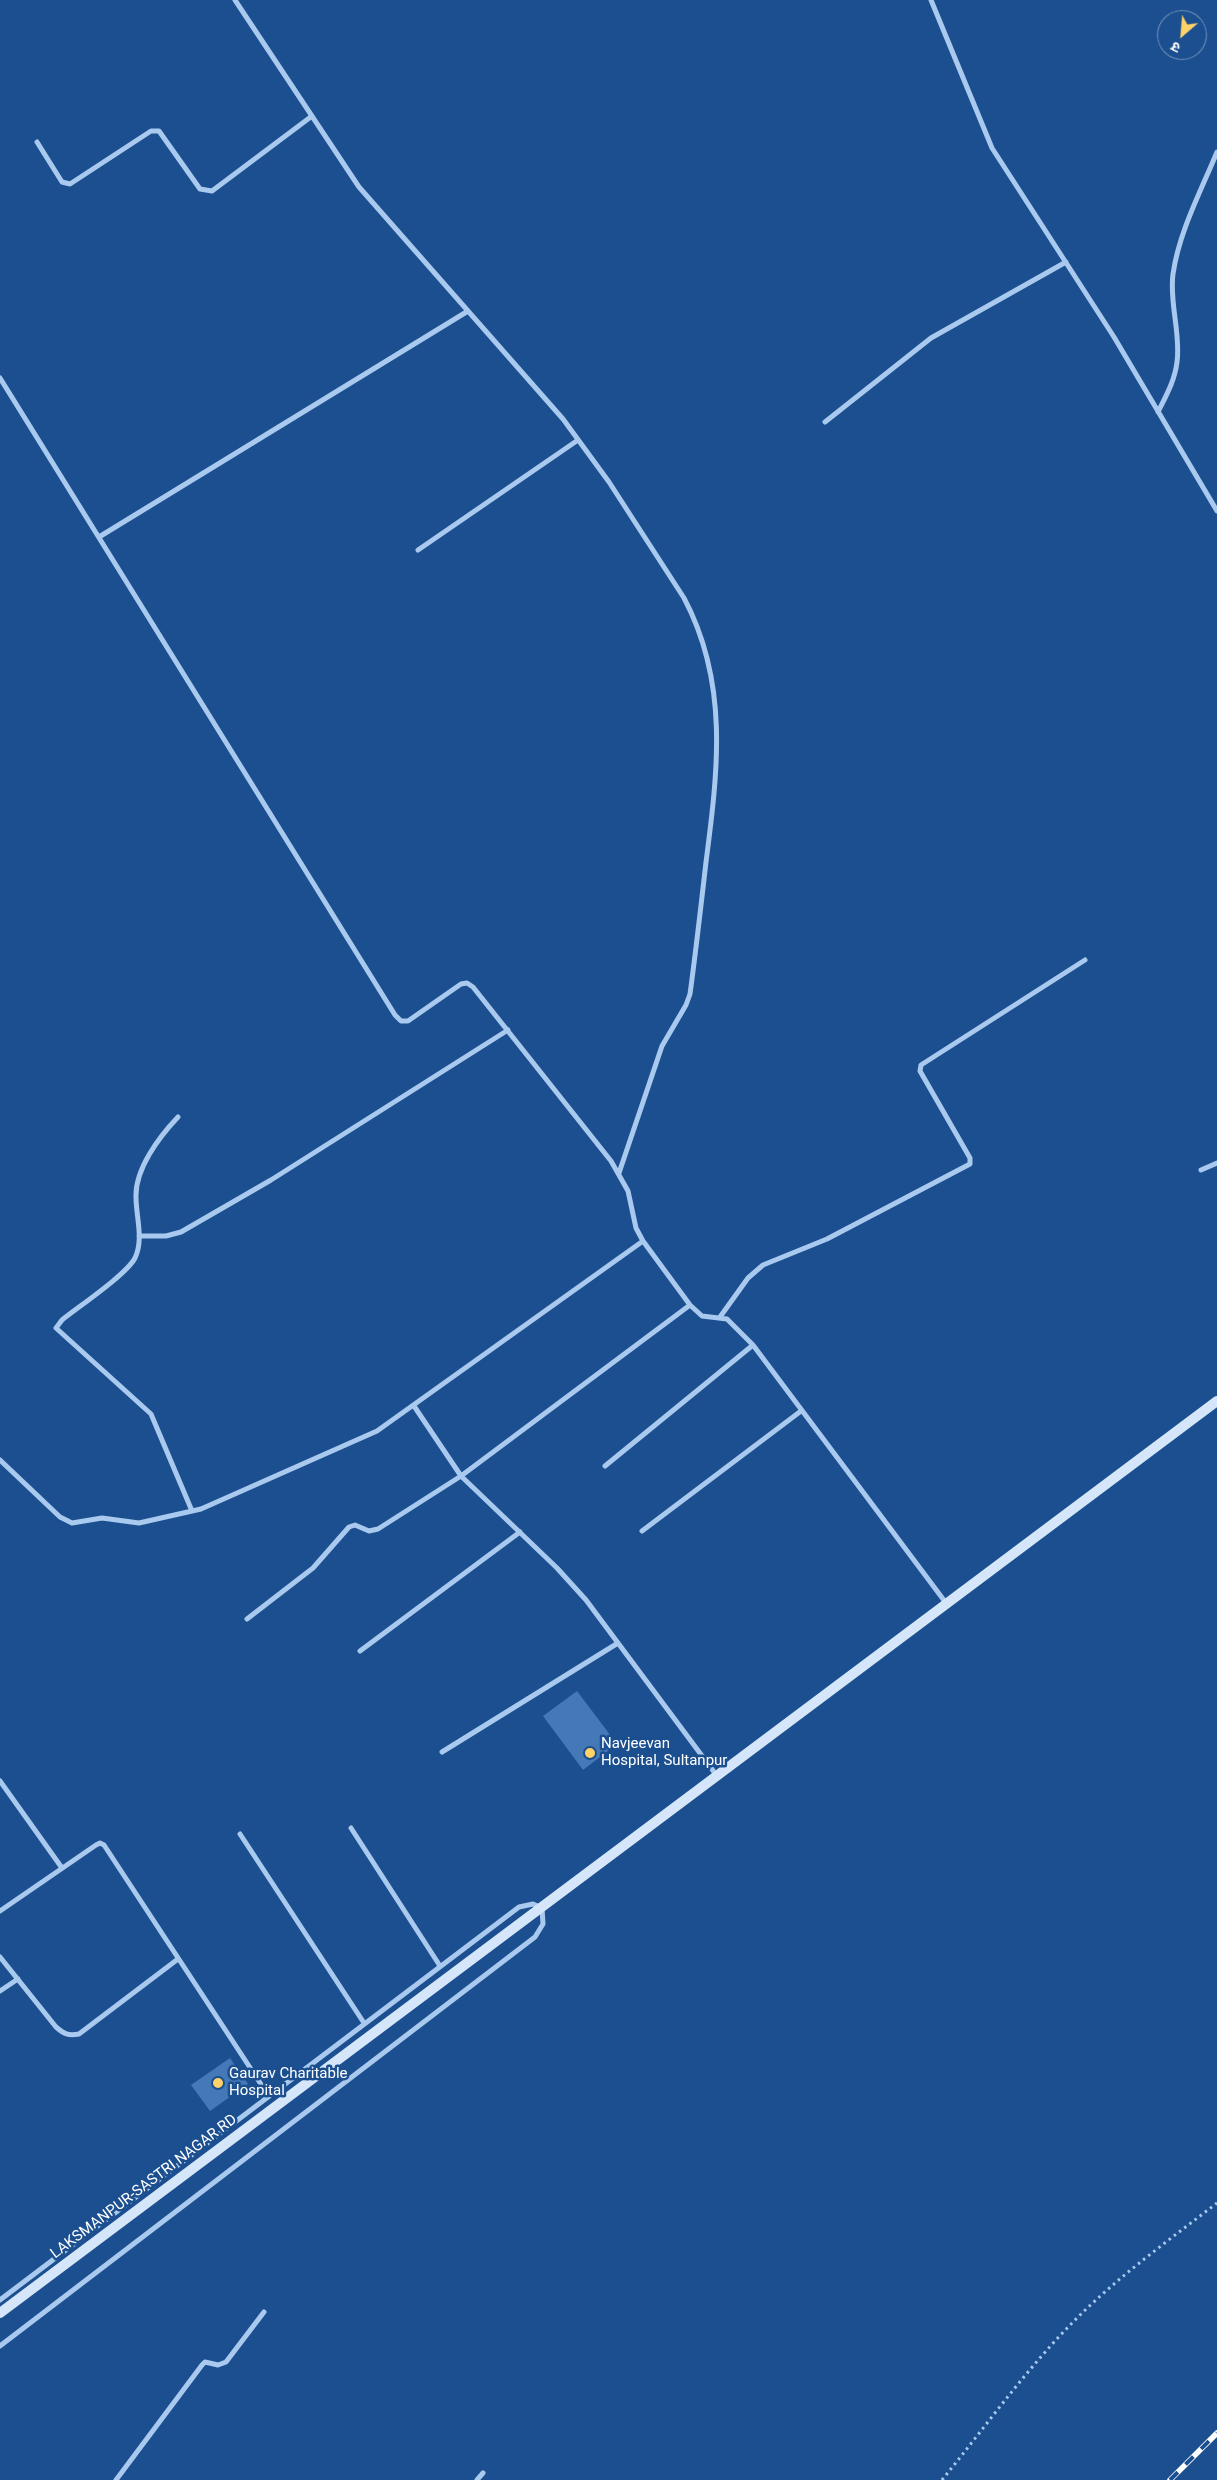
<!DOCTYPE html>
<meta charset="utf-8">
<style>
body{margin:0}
#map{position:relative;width:1217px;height:2480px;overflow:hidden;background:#1b4f8f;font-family:Roboto,"Noto Sans Devanagari",sans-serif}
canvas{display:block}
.north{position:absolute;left:1157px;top:10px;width:50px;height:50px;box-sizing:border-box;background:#1b4f8f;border:1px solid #7695bc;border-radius:50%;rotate:207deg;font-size:14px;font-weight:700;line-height:20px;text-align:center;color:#fff}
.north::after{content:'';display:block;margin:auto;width:18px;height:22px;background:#ffd166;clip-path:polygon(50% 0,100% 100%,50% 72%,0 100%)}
</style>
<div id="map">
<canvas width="1217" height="2480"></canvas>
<div class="north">उ</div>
</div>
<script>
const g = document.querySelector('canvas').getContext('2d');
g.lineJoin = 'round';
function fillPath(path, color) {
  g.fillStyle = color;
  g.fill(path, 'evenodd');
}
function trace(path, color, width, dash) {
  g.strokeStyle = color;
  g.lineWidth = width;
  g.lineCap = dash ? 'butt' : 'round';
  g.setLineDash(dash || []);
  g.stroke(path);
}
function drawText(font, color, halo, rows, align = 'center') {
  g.font = font + ' Roboto,sans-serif';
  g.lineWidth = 5;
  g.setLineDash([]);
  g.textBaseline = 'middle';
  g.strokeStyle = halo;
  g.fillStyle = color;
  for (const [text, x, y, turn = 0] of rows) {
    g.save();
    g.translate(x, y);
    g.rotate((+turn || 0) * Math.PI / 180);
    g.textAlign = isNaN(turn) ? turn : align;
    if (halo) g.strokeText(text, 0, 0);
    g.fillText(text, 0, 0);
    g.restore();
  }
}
fillPath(new Path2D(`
 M577,1691L617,1744L583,1770L543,1716Z
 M230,2058L248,2084L210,2111L191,2085Z`), '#4478b7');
trace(new Path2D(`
 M942,2480C986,2426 1027,2368 1076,2319C1119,2276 1169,2240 1217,2203`), '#a9c9ee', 3, [2.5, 4]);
trace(new Path2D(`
 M235,0L359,187L563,419L609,482L684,598C729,683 718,770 706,862C701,906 696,950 690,994L686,1005L662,1046L619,1173
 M931,0L992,148L1114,337L1217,511
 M37,142L62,182L70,184L151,131H159L200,189L212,191L312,116
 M0,378L395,1015L401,1021H408L461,984L467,983L473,987L611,1161L628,1191L636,1228L643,1241L690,1305L702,1316L727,1319L753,1345L946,1603
 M1158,412C1166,396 1175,380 1177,362C1181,333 1169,303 1173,274C1179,232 1201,191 1217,152
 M825,422L931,338L1066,262
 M99,537L468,311
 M418,550L578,440
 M178,1117C159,1137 135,1169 136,1197C136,1217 144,1239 135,1258C126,1275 78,1307 62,1320L56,1328L151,1414L192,1511
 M1201,1170L1217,1163
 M139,1236H166L181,1232L271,1180L508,1030
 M720,1317L748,1278L763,1265L827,1239L970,1164V1158L920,1071L921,1065L1085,960
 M414,1406L461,1476L557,1568L586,1600L717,1776
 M0,1460L60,1517L72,1523L102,1518L139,1523L201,1509L377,1431L643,1241
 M605,1466L753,1345
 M642,1531L801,1411
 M247,1619L313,1568L349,1527L355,1525L369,1531L378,1529L461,1476L690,1305
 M360,1651L520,1532
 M442,1752L618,1643
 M0,1781L62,1868
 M351,1828L440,1966
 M240,1834L364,2023
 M0,1911L96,1845L100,1843L104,1845L268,2095
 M0,1957L56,2027C64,2034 68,2036 79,2034L178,1959
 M0,1991L18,1979
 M0,2300L519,1907L533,1904L542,1908L543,1924L535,1937L0,2346
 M116,2480L202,2365L205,2362L218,2365L226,2362L264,2312
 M477,2480L483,2473`), '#a9c9ee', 5);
trace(new Path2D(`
 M0,2313L1217,1401`), '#d6e6fa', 10);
const rail = new Path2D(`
 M1170,2480L1217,2433`);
trace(rail, '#fff', 5.5);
trace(rail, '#1b4f8f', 4, [11]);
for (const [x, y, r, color] of [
 [590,1753,6,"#ffd166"],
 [218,2083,6,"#ffd166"]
]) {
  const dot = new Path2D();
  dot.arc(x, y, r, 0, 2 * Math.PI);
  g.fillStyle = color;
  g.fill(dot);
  trace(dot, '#1b4f8f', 2);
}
drawText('15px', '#fff', '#1b4f8f', [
 ["Navjeevan",601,1744],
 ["Hospital, Sultanpur",601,1761],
 ["Gaurav Charitable",229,2074],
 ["Hospital",229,2091]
], 'left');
drawText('15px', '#fff', '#1b4f8f', [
 ["LAKSMANPUR-SASTRI NAGAR RD",144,2187,-37]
]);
</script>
